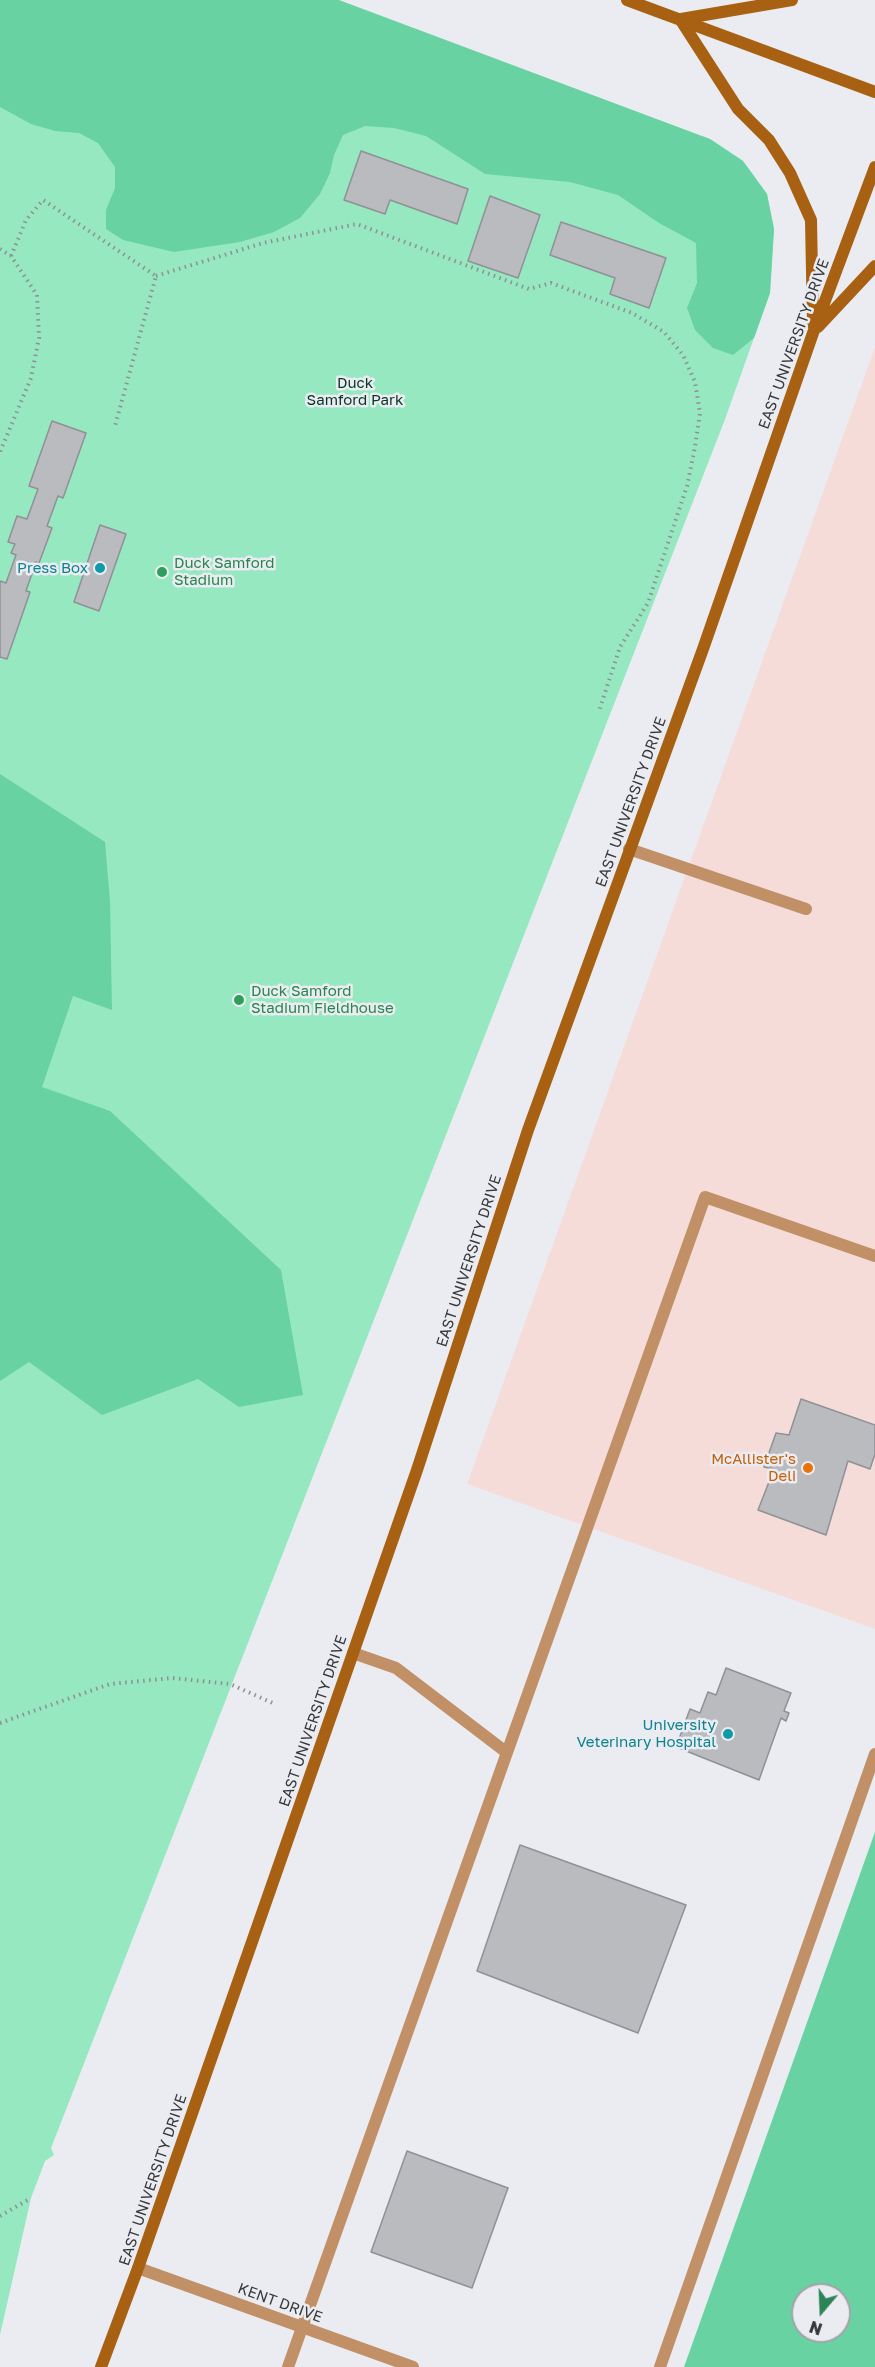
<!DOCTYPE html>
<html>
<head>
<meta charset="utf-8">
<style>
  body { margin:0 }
  #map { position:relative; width:875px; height:2367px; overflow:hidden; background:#eaecf1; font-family:"Golos Text",sans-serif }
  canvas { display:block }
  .north { position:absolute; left:791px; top:2283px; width:60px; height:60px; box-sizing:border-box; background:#eaecf1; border:2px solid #a2a4a8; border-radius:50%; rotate:199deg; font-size:16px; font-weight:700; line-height:24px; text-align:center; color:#37383a }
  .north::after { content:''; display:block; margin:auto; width:21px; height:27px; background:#2c8356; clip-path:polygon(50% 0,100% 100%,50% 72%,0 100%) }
</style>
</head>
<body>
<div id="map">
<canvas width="875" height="2367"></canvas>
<div class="north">N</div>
</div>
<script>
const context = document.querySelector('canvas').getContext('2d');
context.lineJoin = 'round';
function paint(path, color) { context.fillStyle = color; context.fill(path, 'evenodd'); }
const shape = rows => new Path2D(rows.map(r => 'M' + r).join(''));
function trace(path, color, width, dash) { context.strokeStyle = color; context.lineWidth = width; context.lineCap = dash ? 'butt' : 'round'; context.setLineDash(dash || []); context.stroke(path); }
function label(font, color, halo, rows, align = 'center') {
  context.font = font + ' "Golos Text",sans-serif'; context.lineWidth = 5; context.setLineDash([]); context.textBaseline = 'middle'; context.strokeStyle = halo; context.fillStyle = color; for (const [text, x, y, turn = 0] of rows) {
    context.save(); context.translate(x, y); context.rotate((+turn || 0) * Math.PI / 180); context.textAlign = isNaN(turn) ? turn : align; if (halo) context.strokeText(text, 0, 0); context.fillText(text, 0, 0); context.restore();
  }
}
paint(shape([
  [875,347,875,1629,467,1484]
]), '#f6dcd9');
paint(shape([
  [0,0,310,0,710,139,743,161,767,194,774,229,770,293,724,422,51,2148,54,2155,45,2161,31,2198,0,2335]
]), '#96e8c1');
paint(shape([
  [0,0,339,0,710,139,743,161,767,194,774,229,770,293,754,338,733,355,713,348,695,330,687,308,697,283,696,243,659,223,618,195,570,182,485,174,426,136,394,128,365,126,343,135,334,155,330,173,320,194,300,218,274,232,240,242,174,252,123,240,106,229,106,210,115,188,115,167,98,143,79,133,55,131,31,124,0,107],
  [0,774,105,842,110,902,112,1010,73,996,42,1087,110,1111,281,1270,303,1395,239,1407,198,1379,102,1415,29,1362,0,1381],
  [875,1832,875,2367,684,2367],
  [803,2295,839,2295,839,2331,803,2331]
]), '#68d2a3');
const building = shape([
  [361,151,468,189,457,224,390,200,385,214,344,200,361,151],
  [490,196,540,215,518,278,468,261,490,196],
  [561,222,666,258,649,308,610,294,615,278,550,255,561,222],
  [52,421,86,433,63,498,58,496,47,526,52,528,39,563,36,562,26,591,30,592,7,659,0,657,0,581,6,583,16,555,11,553,15,544,8,542,17,516,27,519,38,489,29,486,52,421],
  [100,525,126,534,99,611,74,602,100,525],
  [801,1399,875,1425,875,1454,870,1469,848,1461,826,1535,758,1510,774,1469,764,1467,776,1433,789,1435,801,1399],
  [726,1668,791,1693,784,1711,789,1713,786,1721,781,1718,759,1780,676,1747,690,1709,700,1713,708,1692,716,1695,726,1668],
  [520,1845,686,1905,638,2033,477,1971,520,1845],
  [407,2151,508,2188,472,2288,371,2252,407,2151]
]);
paint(building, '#b9bbbf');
trace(building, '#909196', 1.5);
trace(shape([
  [0,249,11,256,37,295,39,338,31,378,0,452],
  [11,256,26,220,43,200,156,276,115,426],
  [156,276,263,243,357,224,529,289,551,283,632,313,664,332,683,355,695,382,700,413,695,447,687,486,648,603,620,647,599,711],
  [0,1723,110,1684,172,1678,230,1684,275,1704],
  [0,2216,31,2198]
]), '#8f9094', 4, [1.5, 4.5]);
trace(shape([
  [629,849,806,909],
  [353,1653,396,1668,506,1752],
  [288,2367,705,1197,875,1256],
  [660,2367,875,1754]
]), '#c19067', 12);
trace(shape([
  [138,2268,413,2367]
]), '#c19067', 12);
trace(shape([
  [627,0,875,92],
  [680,19,738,109,769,140,790,173,811,220,813,325],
  [681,19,792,0],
  [818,327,875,266],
  [101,2367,138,2268,417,1470,528,1130,703,649,813,333,875,167]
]), '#a86113', 12);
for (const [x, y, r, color] of [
  [100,568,6,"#0f9aa8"],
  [162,572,6,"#2e9e5b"],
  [239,1000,6,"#2e9e5b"],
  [808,1468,6,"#e8710a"],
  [728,1734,6,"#0f9aa8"]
]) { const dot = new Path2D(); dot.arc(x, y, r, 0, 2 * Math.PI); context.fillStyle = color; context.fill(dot); trace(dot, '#eaecf1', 2); }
label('15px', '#37383a', '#eaecf1', [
  ["EAST UNIVERSITY DRIVE",794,344,-70],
  ["EAST UNIVERSITY DRIVE",631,802,-70],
  ["EAST UNIVERSITY DRIVE",469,1261,-72],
  ["EAST UNIVERSITY DRIVE",313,1721,-71],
  ["EAST UNIVERSITY DRIVE",153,2180,-71],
  ["KENT DRIVE",280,2303,20]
]);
label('15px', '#063724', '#eaecf1', [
  ["Duck",355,383],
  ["Samford Park",355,400]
]);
label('15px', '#27864d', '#eaecf1', [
  ["Duck Samford",174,563],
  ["Stadium",174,580],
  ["Duck Samford",251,991],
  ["Stadium Fieldhouse",251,1008]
], 'left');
label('15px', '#0d838f', '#eaecf1', [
  ["Press Box",88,568],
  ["University",716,1725],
  ["Veterinary Hospital",716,1742]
], 'right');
label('15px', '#c56008', '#eaecf1', [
  ["McAllister's",796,1459],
  ["Deli",796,1476]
], 'right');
</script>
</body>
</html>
